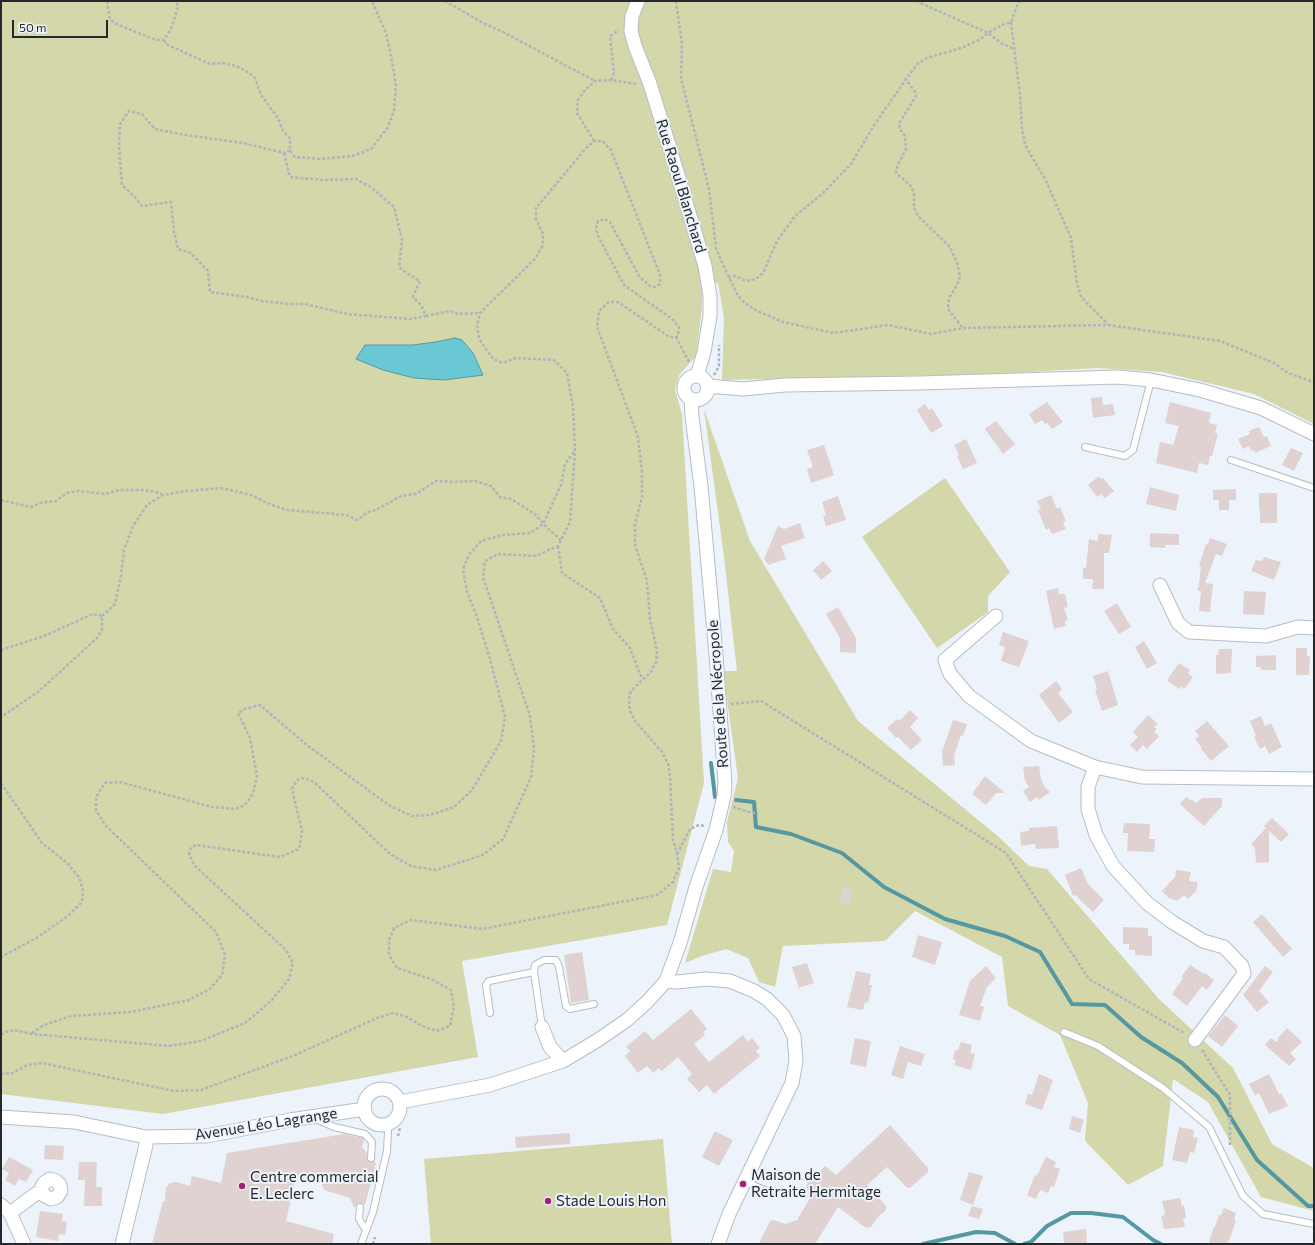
<!DOCTYPE html>
<html>
<head>
<meta charset="utf-8">
<style>
  body { margin:0 }
  #map { position:relative; width:1315px; height:1245px; overflow:hidden; background:#ecf3fb; font-family:Commissioner,sans-serif }
  canvas { display:block }
  .frame { position:absolute; inset:0; border:2px solid #26282b; pointer-events:none }
  .scale { position:absolute; left:12px; top:20px; width:96px; height:18px; box-sizing:border-box; border:2px solid #26282b; border-top:0; padding-left:5px; font-size:12px; line-height:14px; white-space:nowrap; color:#26282b; -webkit-text-stroke:3px #ecf3fb; paint-order:stroke }
</style>
</head>
<body>
<div id="map">
<canvas width="1315" height="1245"></canvas>
<div class="frame"></div>
<div class="scale">50 m</div>
</div>
<script>
const context = document.querySelector('canvas').getContext('2d');
context.lineJoin = 'round';
function paint(path, color) { context.fillStyle = color; context.fill(path, 'evenodd'); }
const shape = rows => new Path2D(rows.map(r => 'M' + r).join(''));
function trace(path, color, width, dash) { context.strokeStyle = color; context.lineWidth = width; context.lineCap = dash ? 'butt' : 'round'; context.setLineDash(dash || []); context.stroke(path); }
function label(font, color, halo, rows, align = 'center') {
  context.font = font + ' Commissioner,sans-serif'; context.lineWidth = 4; context.setLineDash([]); context.textBaseline = 'middle'; context.strokeStyle = halo; context.fillStyle = color; for (const [text, x, y, turn = 0] of rows) {
    context.save(); context.translate(x, y); context.rotate((+turn || 0) * Math.PI / 180); context.textAlign = isNaN(turn) ? turn : align; if (halo) context.strokeText(text, 0, 0); context.fillText(text, 0, 0); context.restore();
  }
}
paint(shape([
  [1,1,1314,1,1314,424,1254,394,1162,372,1098,368,994,374,722,380,724,318,718,283,702,285,702,308,696,356,679,375,675,390,682,414,704,783,667,925,462,961,478,1057,163,1114,1,1094],
  [455,338,383,370,413,345,435,342],
  [704,409,750,541,858,721,1000,838,1029,866,1047,869,1159,999,1233,1068,1272,1144,1314,1168,1314,1211,1261,1197,1208,1102,1173,1079,1163,1166,1128,1185,1085,1141,1088,1103,1060,1035,1008,1006,1002,957,915,911,885,941,783,946,775,987,759,982,748,958,726,949,702,956,685,963,713,869,731,872,734,851,728,842,727,822,738,778,723,671,737,671,724,557],
  [945,478,1010,572,988,596,988,612,937,648,862,537],
  [663,1139,672,1244,431,1244,424,1159]
]), '#d3d7a9');
const water = shape([
  [455,338,462,340,473,353,483,375,444,380,414,378,383,370,356,359,365,345,413,345,435,342,455,338]
]);
paint(water, '#6ac8d4');
trace(water, '#5698a1', 1);
trace(shape([
  [711,763,715,797],
  [736,800,754,802,756,827,791,834,842,853,884,887,945,919,1005,936,1040,952,1072,1004,1105,1005,1141,1037,1182,1063,1218,1097,1257,1160,1308,1206,1314,1206],
  [923,1244,976,1232,995,1233,1015,1244],
  [1024,1244,1031,1242,1047,1226,1071,1213,1091,1213,1123,1217,1153,1240,1161,1244]
]), '#5698a1', 4);
paint(shape([
  [1102,397,1103,405,1113,404,1115,415,1093,418,1091,398],
  [1047,402,1063,422,1052,429,1047,423,1045,424,1042,420,1035,424,1029,414],
  [1170,402,1211,413,1209,423,1217,425,1215,433,1218,434,1212,456,1210,456,1208,465,1199,463,1197,473,1156,463,1160,442,1173,445,1179,426,1165,423],
  [925,404,929,410,932,408,943,426,931,433,917,410],
  [996,421,1015,444,1003,454,985,429],
  [1259,427,1264,437,1267,436,1271,446,1255,453,1254,450,1251,451,1249,446,1243,449,1238,439,1250,434,1249,431],
  [966,439,977,463,963,469,957,456,959,455,954,445],
  [824,445,834,475,811,483,807,469,813,467,807,450],
  [1291,448,1303,453,1294,471,1282,465],
  [1099,476,1101,479,1103,478,1114,491,1105,498,1101,494,1097,497,1088,485],
  [1150,487,1179,495,1176,511,1146,504],
  [1236,489,1236,500,1229,500,1229,510,1219,510,1219,500,1213,500,1213,490],
  [1259,493,1277,493,1277,523,1260,523,1260,510,1259,510],
  [1051,495,1057,509,1060,507,1066,521,1063,522,1066,529,1052,534,1049,528,1046,530,1038,510,1041,509,1037,501],
  [838,496,846,520,826,526,823,516,826,515,822,502],
  [800,523,805,538,781,546,786,559,768,565,764,559,778,526,784,529],
  [1150,533,1179,534,1179,545,1165,545,1165,548,1150,547],
  [1098,534,1112,535,1109,553,1104,553,1104,589,1092,589,1093,579,1083,579,1083,568,1086,568,1089,539,1098,541],
  [1210,538,1227,544,1222,556,1216,554,1205,583,1213,584,1210,612,1199,611,1201,591,1198,591,1201,567,1199,566,1206,544,1208,545],
  [1264,557,1281,562,1274,580,1251,571,1256,560,1262,561],
  [823,561,832,571,821,580,813,570],
  [1058,588,1059,594,1065,594,1068,607,1064,608,1068,620,1065,621,1066,626,1054,629,1046,591],
  [1244,591,1266,592,1264,615,1243,614],
  [1117,603,1131,627,1119,634,1104,611],
  [838,607,856,638,856,653,840,652,840,638,826,614],
  [1003,632,1029,641,1019,667,1001,661,1005,647,999,645],
  [1144,641,1157,663,1147,669,1135,647],
  [1296,648,1307,648,1307,656,1310,656,1309,675,1296,675],
  [1219,649,1232,649,1231,673,1216,674,1216,655,1218,655],
  [1276,655,1276,670,1261,670,1261,667,1256,667,1256,656],
  [1179,663,1190,670,1188,673,1193,677,1184,689,1181,686,1179,689,1167,680],
  [1108,671,1118,705,1102,711,1095,690,1097,689,1093,676],
  [1056,681,1062,689,1058,693,1073,712,1059,723,1039,695],
  [910,710,918,718,910,727,922,740,911,750,898,737,896,738,887,728,897,719,899,721],
  [1148,715,1158,724,1154,727,1157,729,1154,732,1159,736,1147,749,1143,745,1137,752,1130,745,1138,737,1133,732],
  [1261,716,1265,726,1271,723,1282,747,1269,754,1265,746,1260,749,1254,737,1256,736,1250,721],
  [953,720,967,724,963,736,961,735,954,756,955,765,943,766,942,752],
  [1207,721,1229,746,1211,761,1201,749,1202,748,1195,739,1199,736,1195,731],
  [1039,766,1041,779,1044,786,1050,792,1039,800,1037,797,1030,802,1023,791,1029,787,1025,781,1023,767],
  [985,776,1005,793,996,793,986,805,972,794],
  [1186,797,1191,801,1192,799,1196,803,1202,798,1222,798,1222,806,1204,826,1180,804],
  [1272,818,1289,834,1281,842,1269,831,1269,862,1256,863,1255,848,1251,844,1266,828,1264,826],
  [1124,823,1150,824,1149,839,1155,839,1154,852,1127,851,1128,833,1123,833],
  [1057,826,1059,848,1036,849,1035,844,1021,846,1020,832,1029,831,1029,828],
  [1081,868,1088,884,1104,900,1093,912,1078,898,1077,895,1073,896,1065,875],
  [1176,870,1191,872,1189,881,1198,882,1196,891,1188,899,1184,895,1177,901,1169,898,1162,891,1175,877],
  [843,887,853,890,848,905,839,902],
  [1262,914,1292,949,1283,957,1253,922],
  [1123,927,1148,928,1148,936,1152,936,1152,956,1135,955,1135,950,1129,950,1129,944,1123,944],
  [918,935,942,942,935,965,912,957],
  [582,952,589,1000,571,1003,564,955],
  [807,963,814,983,799,988,792,967],
  [1190,965,1204,974,1205,973,1214,980,1207,990,1202,986,1187,1006,1172,994,1183,978,1181,977],
  [986,966,996,978,987,987,980,1006,984,1007,980,1021,959,1015,970,981],
  [1265,966,1273,972,1259,991,1269,1002,1257,1012,1243,995],
  [856,971,871,974,869,985,872,985,868,1003,865,1002,863,1010,847,1007],
  [691,1009,707,1029,703,1032,705,1035,694,1044,709,1062,743,1035,748,1042,752,1038,760,1048,756,1051,760,1056,714,1094,707,1085,699,1092,687,1079,692,1074,678,1057,662,1071,659,1068,653,1073,647,1066,638,1073,625,1056,630,1051,626,1047,645,1031,653,1040],
  [1225,1015,1238,1026,1222,1047,1208,1036],
  [1287,1028,1302,1042,1290,1053,1296,1059,1289,1066,1265,1045,1271,1038,1276,1042,1279,1039,1278,1038],
  [855,1038,871,1041,866,1067,850,1064],
  [961,1042,972,1045,970,1053,975,1054,971,1070,954,1065,956,1060,953,1059,955,1050,958,1050],
  [900,1046,925,1054,921,1066,908,1062,903,1079,891,1075],
  [1039,1074,1053,1080,1042,1110,1025,1104,1028,1094,1032,1095],
  [1269,1074,1279,1094,1281,1093,1288,1106,1269,1114,1259,1093,1255,1095,1249,1084],
  [1072,1116,1084,1120,1080,1133,1069,1129],
  [890,1125,928,1168,928,1172,910,1188,906,1187,887,1167,867,1185,886,1206,886,1210,877,1218,871,1227,866,1228,838,1207,815,1244,759,1244,770,1221,774,1220,785,1224,797,1220,810,1198,806,1185,825,1166,836,1175],
  [1179,1127,1194,1130,1193,1137,1198,1138,1194,1153,1190,1152,1187,1163,1172,1160],
  [715,1131,733,1140,719,1166,702,1157],
  [570,1133,570,1144,516,1148,515,1137],
  [344,1134,363,1138,364,1140,362,1147,367,1153,367,1160,370,1162,374,1161,376,1163,365,1205,362,1203,358,1203,354,1208,350,1198,324,1190,321,1181,296,1175,286,1221,334,1234,332,1244,152,1244,163,1201,165,1202,166,1188,170,1183,176,1182,190,1186,192,1176,221,1183,227,1153],
  [45,1145,64,1146,63,1160,44,1159],
  [9,1157,33,1170,26,1182,19,1179,15,1186,5,1180,9,1173,2,1169],
  [1046,1157,1056,1162,1054,1167,1060,1169,1054,1187,1051,1186,1048,1193,1040,1190,1036,1199,1027,1195,1035,1175,1037,1176],
  [79,1162,97,1162,96,1187,102,1187,102,1206,84,1206,85,1180,78,1180],
  [969,1172,983,1176,973,1205,960,1200],
  [1180,1198,1182,1206,1184,1205,1186,1218,1183,1219,1185,1227,1164,1229,1161,1216,1165,1215,1162,1201],
  [972,1206,983,1209,979,1219,968,1216],
  [1224,1208,1236,1213,1234,1220,1236,1221,1229,1241,1228,1240,1227,1244,1214,1244,1209,1242,1214,1227,1215,1227,1219,1215,1221,1215],
  [40,1211,63,1214,62,1221,67,1222,65,1235,59,1234,58,1241,36,1237],
  [1086,1229,1087,1244,1064,1244,1063,1232]
]), '#dfd2d1');
const lane = shape([
  [1085,447,1125,456,1133,450,1151,380],
  [1231,460,1314,488],
  [490,1013,486,985,489,981,534,972],
  [542,1027,534,972,535,965,544,960,556,960,559,967,566,1006,570,1009,594,1004],
  [1064,1032,1098,1046,1163,1088,1209,1127,1243,1196,1263,1214,1314,1224],
  [316,1119,334,1127,365,1134,372,1142,371,1158],
  [744,1181,771,1193],
  [360,1207,359,1219,366,1230],
  [361,1244,373,1212,387,1151,388,1132,386,1124]
]);
const street = shape([
  [638,1,632,16,631,31,635,46,650,84,668,142,705,266,710,296,710,316,704,352,697,376],
  '684 388a12 12 0 1 1 24 0a12 12 0 1 1-24 0Z',
  [707,386,743,389,785,385,919,383,1118,377,1151,380,1200,390,1261,408,1314,434],
  [1160,585,1178,623,1189,632,1266,636,1298,627,1314,628],
  [996,616,945,660,950,674,969,696,1031,741,1095,767,1142,777,1314,779],
  [1095,767,1088,787,1088,809,1096,835,1113,866,1147,903,1172,922,1203,941,1224,947,1242,966,1244,974,1195,1040],
  [666,981,677,982,706,979,730,981,754,991,767,999,783,1015,794,1036,796,1061,792,1083,729,1214,718,1244],
  [542,1027,550,1047,563,1061],
  '364 1107a18 18 0 1 1 36 0a18 18 0 1 1-36 0Z',
  [400,1102,490,1085,563,1061,598,1040,627,1020,647,1002,666,981,680,943,696,887,716,830,724,796,725,783,716,655,701,486,692,417,691,399],
  [1,1117,74,1122,146,1137,206,1136,290,1120,365,1109],
  [1,1205,10,1213,24,1244],
  [10,1213,37,1193,42,1192,45,1196,51,1199,57,1197,61,1191,60,1185,56,1181,50,1179,44,1183,42,1186,42,1192],
  [122,1244,146,1145,146,1137]
]);
trace(lane, '#b6bdc5', 8);
trace(street, '#b6bdc5', 15);
trace(shape([
  [107,1,110,19,114,23,156,40,164,40,171,29,178,7,176,1],
  [445,1,483,23,503,32,595,81],
  [676,1,682,44,681,78,709,189,716,248,721,260,738,296,745,303,757,311,783,322,834,333,888,325,931,334,963,328,1108,325,1220,341,1274,363,1288,373,1314,382],
  [916,1,988,33,1002,25,1011,22,1019,1],
  [1011,22,1020,95,1022,128,1025,145,1046,181,1071,238,1077,283,1081,297,1108,324],
  [164,40,166,44,210,64,223,63,236,66,246,71,255,78,261,95,278,118,283,131,290,138,290,150,295,157,321,159,352,156,371,149,388,127,394,110,396,85,391,56,386,33,372,1],
  [905,78,915,92,916,96,900,122,899,128,905,136,906,150,898,164,896,173,912,187,914,194,914,208,918,216,950,247,957,263,960,277,957,285,949,298,948,309,962,327],
  [611,80,614,73,610,36,619,30],
  [594,141,577,113,578,100,585,90,595,81,611,80,637,84],
  [284,153,290,177,323,180,356,179,371,187,394,207,402,240,399,267,408,274,420,281,413,297,421,305,426,316,410,319,347,314,305,304,289,304,262,301,247,297,210,292,208,271,191,253,178,249,174,232,171,202,142,206,134,196,122,185,119,145,120,124,129,111,142,114,155,129,179,134,243,143,284,153,290,150],
  [728,277,735,276,746,281,756,279,763,273,777,241,795,216,822,194,851,164,876,122,917,64,927,58,961,48,979,40,988,33,1001,43,1014,49],
  [426,316,450,311,458,314,480,313],
  [676,337,689,362],
  [714,375,719,366,719,345],
  [1,500,31,507,40,503,56,501,67,493,76,491,105,494,119,490,144,490,156,492,162,494],
  [558,546,562,573,600,598,613,629,630,648,642,679],
  [102,616,115,604,121,576,124,550,133,526,147,505,163,495,186,491,222,488,251,495,272,505,288,510,346,515,357,520,368,512,376,510,401,496,416,494,436,481,456,482,475,481,491,486,500,497,511,499,535,514,546,527,561,540],
  [1,650,44,636,93,614,102,616,102,629,97,638,38,692,1,717],
  [731,704,761,701,1006,853,1089,979,1184,1033],
  [1,783,42,843,66,862,79,877,83,890,82,902,69,915,38,937,1,957],
  [733,807,752,813,758,813],
  [677,854,690,829,699,825,705,826],
  [32,1033,44,1025,71,1016,131,1012,189,1000,210,989,222,975,225,955,216,932,105,825,96,810,96,797,105,783,120,782,212,807,234,809,244,806,253,794,257,776,250,738,238,713,245,709,260,705,308,746,390,806,412,816,430,815,454,807,472,790,501,741,505,717,490,659,476,614,467,592,463,569,469,555,481,541,503,535,531,533,543,524,561,485,565,464,574,452],
  [1,1035,5,1032,14,1030,32,1034,169,1046,201,1041,245,1023,271,1001,289,979,293,963,286,950,194,865,189,853,191,848,196,845,280,857,299,849,302,831,292,789,297,780,304,778,314,782,390,854,411,866,436,870,483,855,503,839,531,777,534,750,530,716,483,577,485,561,498,554,536,556,558,546,570,522,575,452,573,407,567,373,554,360,515,358,503,363,493,359,479,339,477,326,480,313,535,259,543,245,543,234,536,219,536,208,587,147,594,141,602,141,611,150,660,275,660,284,655,287,650,286,639,276,610,222,605,219,598,221,596,228,598,236,624,285,672,319,679,327,678,336,674,338,668,336,618,302,609,302,599,311,597,327,638,437,642,472,642,497,635,524,635,545,647,581,650,619,657,651,656,662,651,672,635,687,630,693,629,701,630,711,635,721,662,752,668,764,670,777,673,840,677,854,679,868,673,882,657,895,482,929,411,920,394,928,389,940,389,955,397,968,431,979,451,990,454,1007,450,1026,436,1031,420,1025,407,1017,393,1013,377,1018,295,1055,201,1090,174,1091,42,1063,27,1065,13,1073,1,1074],
  [1202,1050,1230,1095,1230,1147],
  [398,1136,400,1128],
  [373,1244,375,1237]
]), '#afb5bb', 2.5, [3, 2]);
trace(lane, '#fff', 6);
trace(street, '#fff', 13);
for (const [x, y, r, color] of [
  [743,1184,4,"#a22376"],
  [242,1186,4,"#a22376"],
  [548,1201,4,"#a22376"]
]) { const dot = new Path2D(); dot.arc(x, y, r, 0, 2 * Math.PI); context.fillStyle = color; context.fill(dot); trace(dot, '#ecf3fb', 1.5); }
label('15px', '#26282b', '#ecf3fb', [
  ["Rue Raoul Blanchard",681,186,73],
  ["Route de la Nécropole",718,694,-94],
  ["Avenue Léo Lagrange",266,1124,-9]
]);
label('15px', '#26282b', '#ecf3fb', [
  ["Maison de",751,1175],
  ["Retraite Hermitage",751,1192],
  ["Centre commercial",250,1177],
  ["E. Leclerc",250,1194],
  ["Stade Louis Hon",556,1201]
], 'left');
</script>
</body>
</html>
